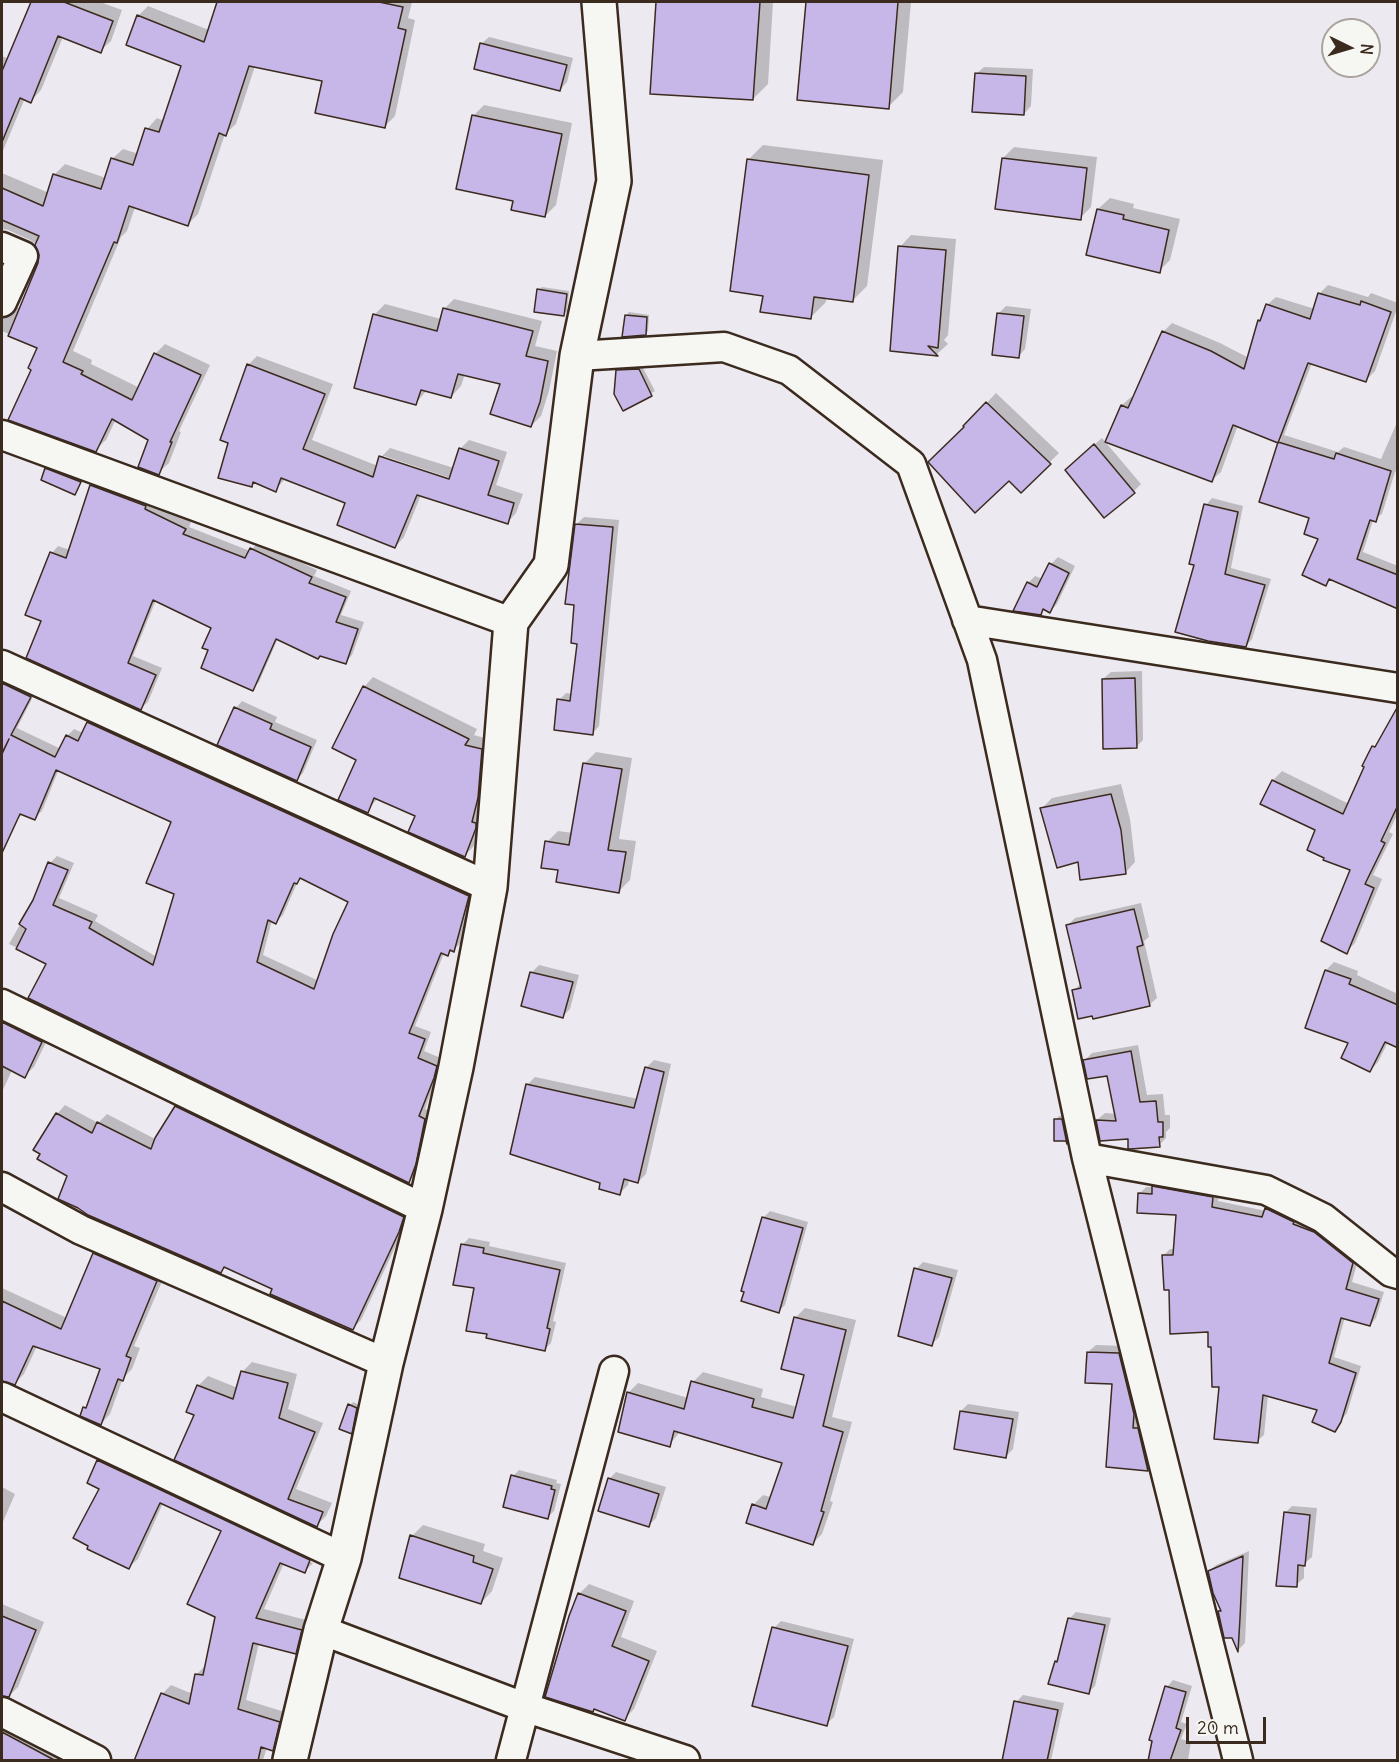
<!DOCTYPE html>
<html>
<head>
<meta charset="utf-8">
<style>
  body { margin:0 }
  #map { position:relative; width:1399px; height:1762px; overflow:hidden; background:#ede9f0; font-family:Delius,sans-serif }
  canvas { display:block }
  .frame { position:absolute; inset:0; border:3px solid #3b2a1e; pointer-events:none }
  .north { position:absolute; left:1321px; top:18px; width:60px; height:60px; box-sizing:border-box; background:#f6f6f2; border:2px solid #aba49d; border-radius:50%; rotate:95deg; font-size:16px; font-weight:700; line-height:24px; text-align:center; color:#3b2a1e }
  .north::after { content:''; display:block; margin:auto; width:21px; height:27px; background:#3b2a1e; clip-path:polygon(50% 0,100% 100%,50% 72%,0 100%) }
  .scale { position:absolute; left:1186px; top:1717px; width:80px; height:27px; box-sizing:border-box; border:3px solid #3b2a1e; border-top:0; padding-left:8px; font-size:18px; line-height:21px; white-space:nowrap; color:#3b2a1e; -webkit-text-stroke:4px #f6f6f2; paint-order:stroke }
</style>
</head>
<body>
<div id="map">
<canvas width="1399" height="1762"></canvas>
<div class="frame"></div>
<div class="north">N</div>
<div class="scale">20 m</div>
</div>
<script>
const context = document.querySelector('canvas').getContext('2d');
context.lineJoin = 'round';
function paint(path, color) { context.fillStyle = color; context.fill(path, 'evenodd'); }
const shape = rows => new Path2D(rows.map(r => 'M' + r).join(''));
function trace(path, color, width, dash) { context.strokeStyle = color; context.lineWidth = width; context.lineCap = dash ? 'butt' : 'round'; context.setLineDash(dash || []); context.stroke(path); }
paint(shape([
  [32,2,100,2,122,10,111,41,100,51,63,37,41,90,31,101,25,98,2,153,2,56,9,59],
  [218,2,412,2,408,18,415,20,395,116,384,127,324,80,255,66,236,124,225,134,198,214,188,224,135,207,127,231,121,237,73,351,92,360,91,364,140,388,155,354,165,344,210,365,179,431,181,432,169,463,158,473,150,439,116,419,106,440,95,450,33,369,39,347,2,331,2,303,5,307,14,309,20,307,40,263,41,254,37,245,30,240,8,230,2,229,2,173,49,193,55,174,65,164,106,178,112,159,123,149,139,154,147,129,157,118,164,121,182,65,138,16,148,6,209,30],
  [658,2,773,2,768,84,753,99,652,93],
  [807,2,911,2,903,92,888,107,798,99],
  [489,37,573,58,567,82,560,90,481,44],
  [984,67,1033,69,1031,106,1024,114,976,74],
  [484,105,572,123,556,205,545,216,515,200,473,116],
  [763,145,883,160,867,286,852,301,826,297,826,302,811,317,764,295,748,160],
  [1014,147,1097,157,1091,207,1080,218,1003,158],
  [1110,198,1134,204,1133,208,1180,219,1170,260,1159,271,1098,209],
  [911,235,956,239,948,335,944,340,948,344,937,354,891,350,900,247],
  [1328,285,1368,297,1371,293,1398,303,1398,306,1375,371,1366,380,1312,363,1284,435,1338,452,1344,447,1381,459,1398,420,1398,469,1395,472,1382,514,1373,520,1363,552,1398,566,1398,607,1331,579,1326,584,1320,538,1311,517,1261,501,1281,438,1277,441,1238,425,1221,472,1212,480,1107,441,1122,405,1131,397,1134,398,1163,332,1172,323,1220,343,1249,358,1260,321,1267,305,1276,297,1315,309,1320,293],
  [542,287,569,291,567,311,563,315,538,290],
  [454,299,542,321,535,346,557,351,549,391,541,416,531,426,502,383,465,374,461,386,451,397,427,390,416,403,374,315,385,304,441,319,444,309],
  [1006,306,1031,309,1025,349,1018,357,999,313],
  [629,312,649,315,648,331,645,334,626,316],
  [257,356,333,384,312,440,378,466,381,457,390,448,454,468,460,449,469,440,507,452,496,485,523,494,516,513,507,523,421,495,404,537,395,547,347,502,286,478,275,490,255,482,251,485,248,365],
  [384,456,456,480,456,482,384,459],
  [642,366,655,391,624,409,617,371,620,368],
  [996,393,1059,453,1021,491,965,426],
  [1102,438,1141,484,1134,491,1074,462],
  [50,466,83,478,78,490,74,493,47,469],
  [98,479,191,522,189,527,250,551,258,543,317,570,314,576,351,591,341,615,364,622,352,655,346,662,278,638,259,682,252,689,210,650,213,627,156,600,133,656,162,668,148,702,141,708,43,621,52,553,58,546,70,550,92,486],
  [1212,498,1243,506,1231,568,1271,579,1252,639,1246,646,1195,564,1206,505],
  [584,517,619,520,599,726,592,734,559,700,566,693,573,694,578,643,576,604,576,525],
  [1058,557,1075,566,1057,604,1050,611,1045,609,1040,613,1028,583,1035,576,1043,579,1051,564],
  [1142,671,1143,740,1136,747,1103,679,1111,672],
  [373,677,477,729,474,735,491,740,485,814,474,846,464,856,417,815,378,798,367,811,358,759,364,687],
  [2,678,37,689,17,728,61,749,67,736,74,729,83,733,88,722,95,715,476,889,461,943,448,954,444,953,415,1026,431,1032,424,1051,443,1059,425,1109,432,1112,416,1174,409,1181,48,963,9,944,34,900,50,863,57,856,74,863,59,898,98,915,95,921,157,957,176,893,173,821,59,769,42,811,34,818,23,813,14,824,2,818],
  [301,877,350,902,319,981,263,955,272,920,276,922,283,915,298,881],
  [242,701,277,717,275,722,317,740,303,773,297,779,219,744,236,708],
  [1398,714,1398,813,1389,832,1393,834,1373,875,1382,879,1355,943,1346,952,1352,870,1317,830,1262,803,1273,780,1282,771,1349,804,1374,747,1381,739],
  [596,752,632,758,619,839,636,841,630,880,619,891,560,869,547,842,558,831,573,833,585,763],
  [1121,784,1130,819,1135,862,1125,873,1079,860,1042,808,1052,798],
  [1141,903,1149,937,1144,941,1157,998,1149,1005,1094,1014,1074,991,1081,983,1067,926,1075,918],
  [1334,962,1358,971,1357,975,1398,994,1398,1046,1388,1042,1378,1062,1370,1071,1350,1042,1307,1027,1326,970],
  [539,965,579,975,570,1009,563,1016,523,1005,532,972],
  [13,1014,51,1032,34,1067,24,1076,12,1070,2,1092,2,1029],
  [1138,1045,1147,1095,1163,1094,1165,1115,1170,1115,1170,1128,1166,1132,1166,1138,1159,1145,1129,1138,1097,1120,1105,1113,1116,1114,1108,1074,1085,1060,1092,1053],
  [654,1060,671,1064,646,1174,638,1182,629,1179,628,1185,620,1193,602,1182,527,1085,535,1077,638,1099,646,1068],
  [184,1098,411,1208,407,1222,361,1320,352,1329,274,1288,226,1267,221,1271,69,1175,57,1114,65,1105,98,1123,107,1114,157,1140,176,1107],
  [1059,1116,1065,1116,1070,1139,1068,1141,1067,1139,1055,1139,1056,1119],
  [1160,1181,1219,1191,1218,1201,1266,1211,1273,1202,1359,1256,1352,1282,1384,1292,1376,1318,1370,1325,1345,1317,1334,1357,1361,1366,1347,1413,1334,1430,1319,1409,1268,1395,1264,1435,1257,1441,1213,1345,1210,1331,1170,1288,1163,1256,1170,1249,1175,1249,1178,1214,1139,1194,1146,1187,1153,1187],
  [770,1211,808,1222,785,1305,778,1312,743,1290,764,1217],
  [469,1238,490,1242,489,1246,566,1263,553,1321,556,1322,551,1343,544,1350,475,1287,462,1245],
  [104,1245,166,1272,134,1346,140,1348,132,1369,123,1378,110,1414,101,1424,85,1408,89,1404,102,1368,37,1346,24,1374,15,1383,2,1379,2,1288,67,1318,94,1254],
  [923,1262,958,1270,939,1337,932,1344,916,1269],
  [805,1308,856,1320,832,1417,852,1422,830,1501,833,1502,822,1534,812,1544,753,1505,763,1495,770,1497,784,1462,680,1432,669,1445,628,1393,638,1383,688,1398,693,1382,703,1372,763,1389,761,1397,797,1407,805,1374,795,1318],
  [1096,1345,1126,1346,1155,1462,1148,1469,1108,1466,1114,1382,1088,1352],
  [252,1362,297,1374,288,1409,323,1423,296,1489,332,1503,326,1516,317,1525,176,1459,196,1414,198,1386,208,1376,238,1388,242,1372],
  [353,1402,360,1405,354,1429,351,1432,350,1405],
  [968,1404,1019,1412,1013,1449,1006,1456,961,1411],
  [107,1452,318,1552,314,1561,229,1520,229,1524,313,1563,305,1571,284,1563,264,1609,310,1621,304,1644,296,1652,259,1643,246,1700,288,1713,281,1741,272,1749,267,1747,263,1760,135,1760,162,1694,171,1685,193,1694,197,1674,205,1666,217,1616,223,1530,163,1503,138,1559,129,1567,102,1488,98,1461],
  [519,1470,557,1480,556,1483,561,1484,554,1511,548,1517,513,1476],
  [616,1472,666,1487,656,1518,649,1525,609,1479],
  [2,1487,15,1494,2,1524],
  [1292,1506,1317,1508,1312,1557,1304,1564,1304,1578,1296,1585,1285,1513],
  [423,1525,485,1544,483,1551,503,1558,492,1591,481,1603,412,1536],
  [1249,1551,1245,1643,1239,1649,1219,1611,1222,1609,1209,1572,1216,1565],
  [589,1584,634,1601,621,1637,657,1651,634,1709,624,1719,595,1708,593,1711,579,1594],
  [2,1604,44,1622,18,1687,9,1696,2,1694],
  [1076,1612,1111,1618,1095,1686,1089,1692,1056,1662,1060,1659,1069,1619],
  [781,1621,854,1639,834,1717,826,1724,774,1628],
  [1173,1680,1192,1686,1181,1722,1187,1724,1181,1739,1191,1742,1188,1760,1150,1760,1167,1687],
  [1023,1695,1064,1703,1051,1760,1004,1760,1016,1702],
  [2,1717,86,1760,2,1760]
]), '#0003');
const building = shape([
  [31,2,64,2,113,21,101,53,58,36,31,103,20,98,2,142,2,71,31,2],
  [217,2,379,2,403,7,398,28,406,30,385,128,315,113,322,81,249,66,226,136,219,133,188,226,129,206,117,243,114,242,63,362,83,371,81,374,132,400,154,353,201,375,170,442,172,442,159,475,138,467,148,440,112,419,96,452,8,420,31,370,28,368,37,348,8,336,38,263,39,255,35,245,39,236,2,220,2,188,43,206,53,174,101,189,111,158,133,165,145,128,159,132,181,66,126,45,137,15,204,42,217,2],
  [656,2,760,2,753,100,650,94,656,2],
  [806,2,898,2,889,109,797,100,806,2],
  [480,43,567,65,560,91,474,69,480,43],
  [975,73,1026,76,1024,115,972,112,975,73],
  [472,115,562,134,545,217,511,210,513,201,456,189,472,115],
  [1002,158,1087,168,1081,220,995,209,1002,158],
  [747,159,869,175,853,302,814,297,811,319,760,312,763,296,730,291,747,159],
  [1097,209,1124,215,1123,219,1169,230,1160,273,1086,255,1097,209],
  [898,246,946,250,938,348,928,346,938,356,890,351,898,246],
  [537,289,567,294,564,316,534,312,537,289],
  [1318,293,1360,305,1361,301,1391,312,1366,382,1308,363,1278,443,1233,425,1212,482,1105,442,1121,405,1128,408,1162,331,1211,351,1244,369,1258,320,1260,321,1266,304,1310,319,1318,293],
  [443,308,533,331,526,356,548,361,540,402,531,427,490,414,500,384,458,374,451,398,421,390,416,405,354,388,373,314,437,331,443,308],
  [997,313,1024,316,1019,358,992,355,997,313],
  [625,315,647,317,646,335,622,337,625,315],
  [247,364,325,394,303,449,373,477,379,456,449,479,459,448,499,461,488,495,514,503,508,524,417,495,395,548,337,525,345,503,281,478,276,492,253,482,252,487,218,478,228,443,220,440,247,364],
  [639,369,652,396,623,411,614,394,616,370,639,369],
  [986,402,1051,464,1021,493,1009,481,975,513,928,462,964,427,963,426,986,402],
  [1278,442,1334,459,1336,453,1391,471,1376,522,1370,520,1357,559,1398,575,1398,609,1329,579,1326,586,1302,575,1318,539,1304,534,1309,518,1259,502,1278,442],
  [1094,444,1135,493,1104,518,1065,470,1094,444],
  [45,468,81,482,75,495,41,480,45,468],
  [90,485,146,506,145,509,186,529,183,534,245,558,250,548,312,577,309,583,346,597,336,622,358,629,346,664,320,656,318,659,276,639,253,691,201,668,208,650,202,648,211,628,153,600,128,663,156,675,141,710,26,658,41,621,25,615,50,552,66,558,90,485],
  [1204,504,1238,512,1225,574,1265,585,1246,647,1208,641,1175,632,1194,565,1189,564,1204,504],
  [575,524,613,527,593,735,554,730,557,699,570,701,577,644,571,643,574,605,565,604,575,524],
  [1049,563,1069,573,1050,613,1043,609,1041,615,1013,611,1027,582,1037,587,1049,563],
  [1135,678,1137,748,1103,749,1102,679,1135,678],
  [2,683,31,697,11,735,55,757,66,735,78,741,87,722,469,896,454,952,450,950,448,956,441,953,409,1033,425,1039,418,1058,437,1066,434,1078,419,1116,425,1119,416,1164,409,1183,28,998,46,964,16,949,26,929,19,924,33,900,48,862,68,870,53,905,92,922,89,928,153,965,174,894,146,883,171,822,56,770,35,820,20,814,2,853,2,754,9,739,2,753,2,683],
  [300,878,348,902,333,934,314,989,257,962,268,920,276,924,294,883,297,884,300,878],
  [363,686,469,739,465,745,482,749,478,798,472,822,476,823,476,828,465,857,408,832,415,816,374,798,368,813,338,800,356,760,332,748,363,686],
  [1398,706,1398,805,1381,841,1385,843,1365,884,1374,888,1347,954,1321,941,1350,870,1323,860,1324,858,1307,850,1315,830,1260,804,1272,780,1343,814,1364,767,1362,766,1372,746,1375,747,1398,706],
  [234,707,272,724,270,729,311,747,297,781,217,745,234,707],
  [583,763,622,769,608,850,626,852,619,893,556,882,558,870,541,868,545,841,569,845,583,763],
  [1111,794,1121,830,1126,874,1080,880,1078,862,1057,868,1040,808,1111,794],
  [1134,909,1143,945,1137,947,1150,1006,1093,1019,1092,1016,1078,1019,1072,990,1081,988,1066,925,1134,909],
  [1325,970,1351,979,1349,984,1398,1005,1398,1048,1385,1042,1370,1072,1341,1058,1348,1043,1305,1028,1325,970],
  [530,972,573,982,563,1018,521,1006,530,972],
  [2,1022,42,1042,25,1078,2,1066,2,1022],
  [1131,1051,1140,1102,1156,1101,1158,1122,1163,1122,1163,1137,1159,1137,1160,1147,1130,1149,1128,1149,1128,1139,1100,1141,1096,1120,1116,1121,1107,1076,1087,1079,1083,1060,1131,1051],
  [645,1067,664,1072,638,1183,624,1179,620,1195,599,1189,600,1183,510,1154,526,1084,634,1108,645,1067],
  [175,1106,404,1217,399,1232,353,1330,270,1294,272,1289,224,1267,221,1273,88,1215,78,1208,58,1199,67,1176,37,1159,40,1154,33,1150,56,1113,92,1133,97,1122,151,1149,155,1138,175,1106],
  [1054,1119,1062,1119,1067,1144,1066,1141,1054,1141,1054,1119],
  [1152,1186,1213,1197,1212,1207,1262,1217,1265,1208,1294,1222,1293,1224,1314,1232,1353,1263,1346,1289,1379,1299,1370,1326,1341,1318,1329,1363,1356,1373,1341,1422,1335,1432,1312,1422,1317,1410,1263,1395,1258,1443,1214,1439,1219,1387,1212,1387,1211,1347,1208,1347,1208,1332,1170,1334,1169,1290,1164,1290,1162,1255,1173,1255,1176,1215,1137,1213,1138,1193,1152,1194,1152,1186],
  [762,1217,803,1228,779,1313,741,1301,744,1292,741,1291,762,1217],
  [461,1244,484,1248,483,1253,560,1270,547,1328,550,1329,545,1351,486,1338,487,1334,466,1331,474,1288,453,1285,461,1244],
  [93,1253,157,1281,126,1356,131,1358,123,1381,118,1379,101,1425,80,1416,83,1407,86,1408,100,1369,33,1346,15,1385,2,1381,2,1301,61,1329,93,1253],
  [914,1268,952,1278,932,1346,898,1336,914,1268],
  [794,1317,846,1330,823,1426,843,1432,821,1511,824,1512,813,1545,746,1523,752,1504,766,1509,782,1463,674,1431,670,1447,618,1432,627,1392,684,1409,691,1381,754,1399,752,1407,793,1418,804,1375,781,1369,794,1317],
  [1087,1352,1119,1353,1134,1414,1133,1428,1138,1428,1148,1471,1106,1467,1112,1384,1085,1383,1087,1352],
  [241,1371,288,1383,279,1418,315,1432,288,1499,323,1512,317,1527,174,1460,194,1415,186,1412,197,1385,233,1399,241,1371],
  [348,1404,357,1408,352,1434,339,1429,348,1404],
  [960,1411,1013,1419,1006,1458,954,1449,960,1411],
  [97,1460,310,1560,305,1573,280,1563,256,1618,302,1630,296,1654,253,1643,238,1709,280,1722,273,1751,261,1747,258,1761,134,1761,161,1693,189,1704,195,1674,203,1675,215,1617,187,1604,221,1531,160,1503,129,1569,87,1549,88,1546,73,1538,99,1489,87,1483,97,1460],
  [511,1475,552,1486,551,1489,555,1490,548,1519,503,1507,511,1475],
  [608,1478,659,1494,649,1527,598,1511,608,1478],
  [1284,1512,1310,1515,1305,1566,1298,1565,1297,1587,1276,1586,1284,1512],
  [410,1535,474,1556,473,1562,493,1569,481,1604,399,1578,410,1535],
  [1243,1556,1240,1618,1238,1652,1232,1638,1224,1638,1218,1611,1221,1611,1213,1593,1208,1571,1243,1556],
  [578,1593,626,1611,612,1646,649,1661,625,1721,594,1709,593,1712,545,1697,569,1616,578,1593],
  [2,1616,36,1630,9,1697,2,1696,2,1616],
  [1068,1618,1105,1625,1089,1694,1048,1684,1055,1661,1057,1662,1068,1618],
  [772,1627,848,1646,827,1726,752,1706,772,1627],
  [1165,1686,1186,1692,1176,1728,1181,1730,1170,1761,1148,1761,1152,1741,1149,1740,1165,1686],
  [1014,1701,1058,1710,1047,1761,1002,1761,1014,1701],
  [2,1732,56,1761,2,1761,2,1732]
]);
paint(building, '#c7b7e8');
trace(building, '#3b2a1e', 1.5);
const street = shape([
  [2,247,23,256,2,302],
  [577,356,724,347,789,370,911,464,982,660,1087,1158,1238,1760],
  [2,435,511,622],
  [967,620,1398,688],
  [2,665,490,887],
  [2,1004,425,1209],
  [1087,1158,1266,1190,1323,1218,1391,1272,1398,1274],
  [2,1187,81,1230,386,1363],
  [2,1397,344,1558],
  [321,1630,524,1707,685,1760],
  [2,1712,96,1760],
  [511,1760,614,1371]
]);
const secondary = shape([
  [290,1760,321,1630,344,1558,386,1363,425,1209,456,1067,490,887,511,622,551,565,577,356,614,181,599,2]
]);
trace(street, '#3b2a1e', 33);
trace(secondary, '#3b2a1e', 38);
trace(street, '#f6f6f2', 28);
trace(secondary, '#f6f6f2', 33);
</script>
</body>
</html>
